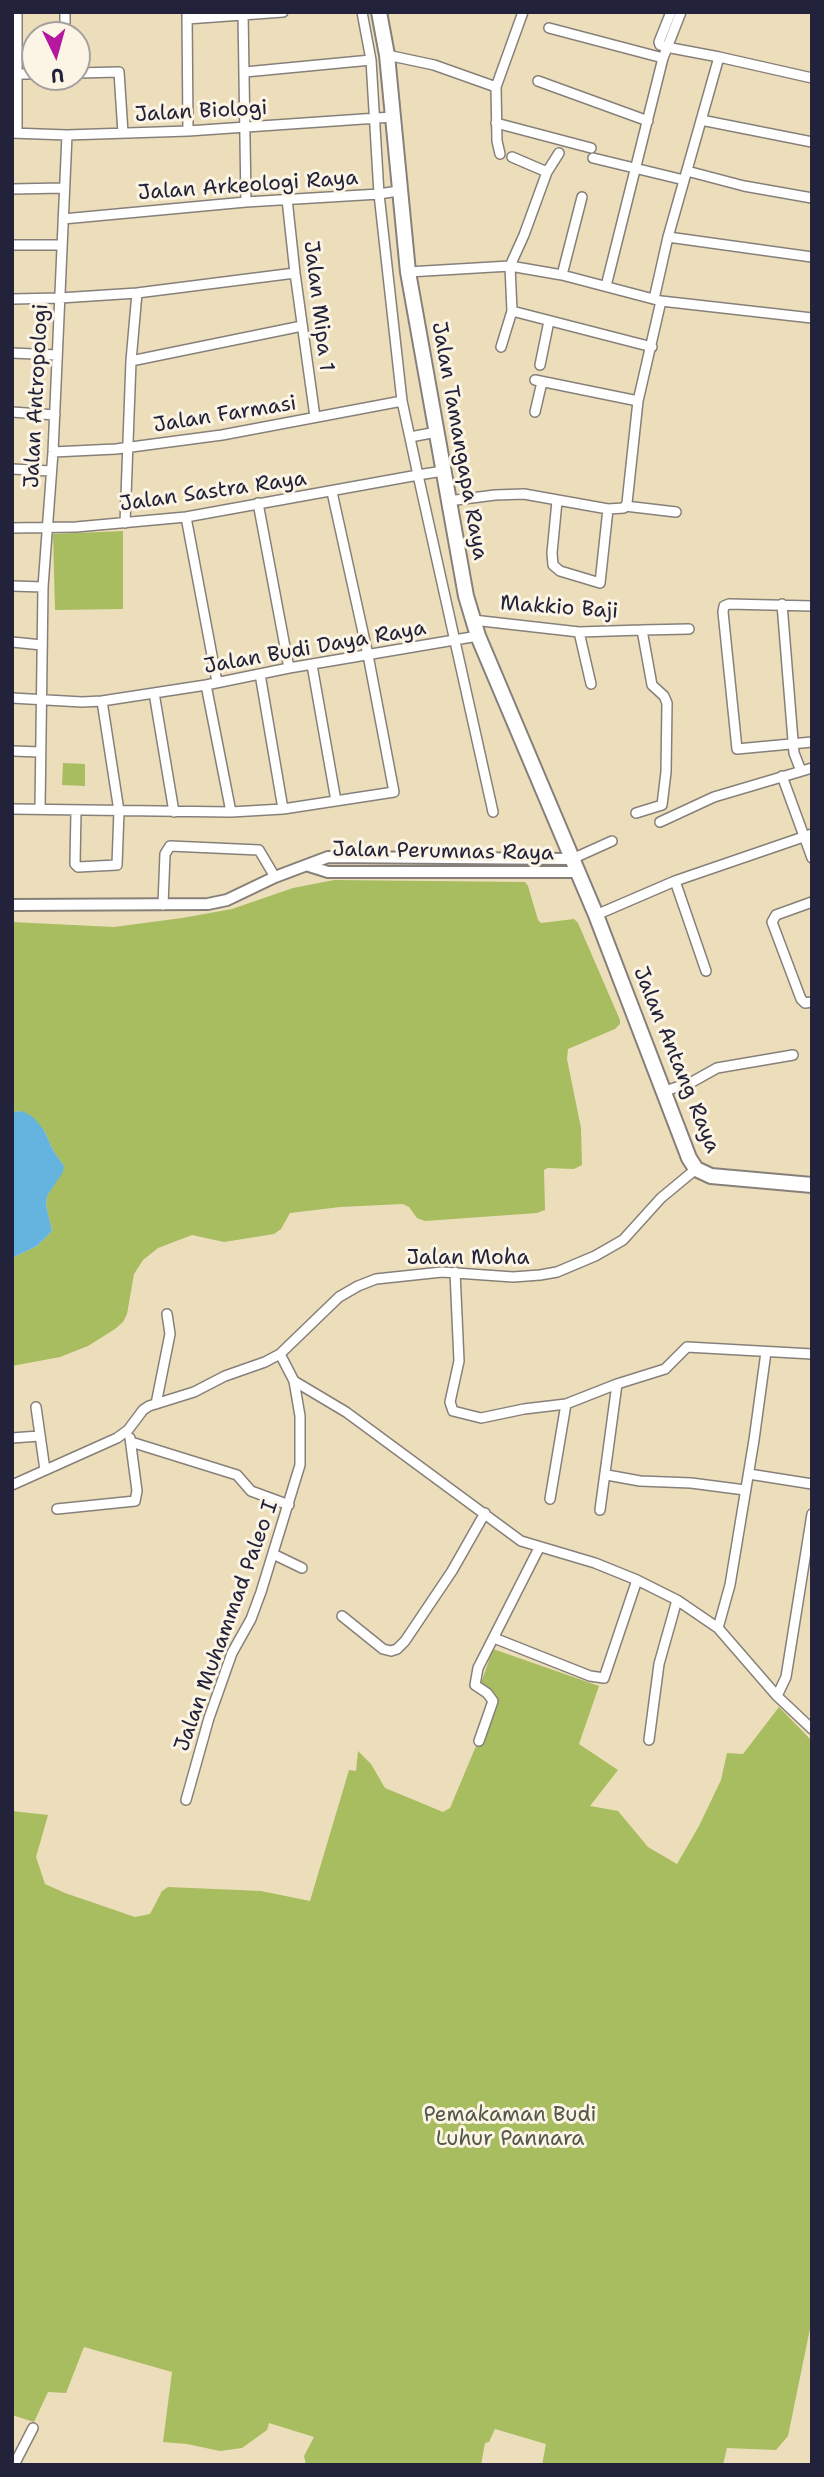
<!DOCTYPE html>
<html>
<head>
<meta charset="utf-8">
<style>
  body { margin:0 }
  #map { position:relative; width:824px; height:2477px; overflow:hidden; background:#ecdeba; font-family:"Shantell Sans",sans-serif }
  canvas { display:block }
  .frame { position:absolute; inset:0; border:14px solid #22223b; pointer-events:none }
  .north { position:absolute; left:21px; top:21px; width:70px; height:70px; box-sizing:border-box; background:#fcf5e5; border:2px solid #a5a1a1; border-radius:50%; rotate:175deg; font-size:19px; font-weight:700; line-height:28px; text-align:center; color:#22223b }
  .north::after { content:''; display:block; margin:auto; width:24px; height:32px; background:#b5179e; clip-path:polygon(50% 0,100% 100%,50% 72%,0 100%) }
</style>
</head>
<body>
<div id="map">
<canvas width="824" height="2477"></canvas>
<div class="frame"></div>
<div class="north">U</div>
</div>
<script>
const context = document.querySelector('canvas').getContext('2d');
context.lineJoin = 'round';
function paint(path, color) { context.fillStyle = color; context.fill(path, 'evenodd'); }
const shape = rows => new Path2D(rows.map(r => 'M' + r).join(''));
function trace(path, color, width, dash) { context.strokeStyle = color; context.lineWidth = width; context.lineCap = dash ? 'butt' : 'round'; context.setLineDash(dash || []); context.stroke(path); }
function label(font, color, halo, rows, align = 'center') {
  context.font = font + ' "Shantell Sans",sans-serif'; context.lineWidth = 6; context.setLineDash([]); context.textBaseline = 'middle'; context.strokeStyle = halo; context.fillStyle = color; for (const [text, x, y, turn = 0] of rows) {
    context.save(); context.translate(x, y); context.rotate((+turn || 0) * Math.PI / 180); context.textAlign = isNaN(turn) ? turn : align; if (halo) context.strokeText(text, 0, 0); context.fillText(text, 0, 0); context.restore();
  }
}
paint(shape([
  [123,531,123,609,55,610,53,534],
  [63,763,85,764,85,786,62,785],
  [334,880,525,882,528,886,538,920,541,923,574,919,578,923,620,1020,620,1024,615,1029,568,1049,567,1059,581,1128,582,1165,574,1169,548,1168,544,1170,545,1210,537,1213,425,1221,417,1218,409,1207,403,1204,340,1207,290,1213,281,1229,274,1234,224,1242,192,1235,158,1248,143,1260,134,1274,127,1314,123,1322,115,1329,88,1346,60,1357,12,1366,12,1258,37,1246,52,1231,46,1205,47,1196,64,1166,53,1150,44,1130,22,1111,12,1112,12,922,114,927,182,918,232,909,293,888],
  [493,1649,599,1686,579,1744,618,1770,590,1806,618,1811,648,1847,677,1864,699,1826,721,1780,727,1753,743,1754,779,1707,812,1741,812,2319,788,2436,776,2450,727,2448,723,2465,542,2465,546,2444,495,2429,489,2442,485,2443,481,2465,306,2465,304,2456,314,2437,269,2423,267,2430,242,2448,220,2451,187,2444,163,2442,172,2372,84,2347,66,2393,48,2392,34,2422,12,2415,12,1811,48,1815,36,1857,45,1884,65,1893,135,1917,150,1914,162,1891,168,1887,261,1891,310,1901,349,1770,356,1771,358,1751,371,1764,385,1788,443,1812,450,1808,497,1696,481,1683]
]), '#a8bc60');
paint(shape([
  [22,1111,33,1117,44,1130,53,1150,64,1166,63,1172,47,1196,46,1205,52,1231,37,1246,12,1258,12,1112]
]), '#65b4df');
const minor = shape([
  [17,12,17,133],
  [65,12,65,35],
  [187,12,188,131],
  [243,12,246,202],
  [187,19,283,12],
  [549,28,663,58],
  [666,47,719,57,812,78],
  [666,47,660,45,659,42,671,12],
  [387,55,434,65,496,87],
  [245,72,371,60],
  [77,73,119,72,123,133],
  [17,74,35,74],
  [538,81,648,121],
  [701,120,812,142],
  [496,123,591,148],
  [12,133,67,135,188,131,392,117],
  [559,153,547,172,524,235,510,266,512,311,652,347],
  [500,154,497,141,496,87,523,12],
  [512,157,547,172],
  [593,158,684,180],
  [687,171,744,186,812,198],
  [12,189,63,188],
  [287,199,295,273,315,417],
  [63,219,246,202,379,194,371,60,362,12],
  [668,237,812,257],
  [12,245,62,245],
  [408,272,510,266,562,275,661,301,812,318],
  [562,275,582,197],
  [606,286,663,58,681,12],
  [12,299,60,298,137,293,295,273],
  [654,299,668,237,719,57],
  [501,347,512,311],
  [12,353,57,355],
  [131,361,137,293],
  [540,365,549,321],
  [535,380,638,401],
  [12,412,55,415],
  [535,412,542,382],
  [410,437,437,432],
  [53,452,116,449,222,435,402,401],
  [12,469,51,471],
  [443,471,418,475,493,812],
  [448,501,495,495,524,494,608,509,624,508,627,503,638,401,661,301],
  [557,501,552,553,553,565,560,571,600,583,608,509],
  [258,503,289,668],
  [625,506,676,512],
  [186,517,217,682],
  [125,523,131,361,302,326],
  [12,528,76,527,186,517,418,475,402,401,379,194,398,191],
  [12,586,43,587],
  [782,604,794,753,801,771],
  [812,606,729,604,724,606,723,612,737,749,812,742],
  [473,620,579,632,642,630],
  [579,632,591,684],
  [12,642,42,645],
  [312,665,336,801],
  [260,674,283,809],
  [206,685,231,812],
  [154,693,174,812],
  [12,698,82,702,102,701,206,685,289,668,478,636],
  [12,751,40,752],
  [782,776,812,858],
  [12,809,231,812,283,809,394,792,368,655,332,492],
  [40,809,43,587,53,452,67,135],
  [76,811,75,864,78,867,117,865,119,811,102,701],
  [636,813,662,805,666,772,667,703,664,696,652,685,642,630,689,629],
  [660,822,714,797,812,768],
  [572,859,612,841],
  [675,881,706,971],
  [812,902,776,915,772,922,801,999,805,1003,812,1002],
  [163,905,165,854,170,846,259,850,275,877],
  [596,915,675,881,812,834],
  [662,1092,692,1082,717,1068,793,1055],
  [455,1272,459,1361,450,1402,453,1411,481,1418,524,1409,566,1404],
  [280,1354,294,1381,346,1412,521,1541,595,1563,637,1580,677,1600,718,1628,777,1696,812,1729],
  [156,1404,170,1334,167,1314],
  [36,1407,45,1470],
  [12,1438,39,1436],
  [131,1442,237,1475,251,1491,289,1505],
  [749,1474,812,1484],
  [607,1475,640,1481,691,1483,745,1490],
  [12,1485,117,1438,128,1430,143,1410,149,1406,194,1392,225,1376,265,1362,280,1354,339,1297,358,1286,376,1279,442,1272,513,1277,540,1275,557,1272,595,1256,623,1240,661,1198,696,1169],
  [550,1499,566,1404,617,1384,665,1369,687,1347,812,1354],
  [57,1509,135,1501,137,1491,130,1438],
  [600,1510,617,1384],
  [273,1554,302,1568],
  [342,1616,383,1649,391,1651,397,1649,405,1641,452,1571,485,1513],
  [718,1628,730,1585,754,1440,766,1352],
  [494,1638,590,1676,604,1678,637,1580],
  [777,1696,786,1677,812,1514],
  [649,1740,659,1664,677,1600],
  [479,1741,493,1701,487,1693,475,1685,478,1668,539,1548],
  [186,1800,209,1718,232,1653,251,1619,261,1592,300,1465,300,1416,294,1381],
  [14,2465,33,2428]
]);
const tertiary = shape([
  [309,866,328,872,578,872],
  [12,905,208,904,227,900,275,877,328,857,572,859]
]);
const primary = shape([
  [379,12,387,55,408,272,466,596,478,636,596,915,689,1158,696,1169,711,1176,812,1185]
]);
trace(minor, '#87807a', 12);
trace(tertiary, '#87807a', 14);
trace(primary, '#87807a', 18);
trace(minor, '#fff', 9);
trace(tertiary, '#fff', 10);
trace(primary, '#fff', 14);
label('21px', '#22223b', '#fcf5e5', [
  ["Jalan Biologi",201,112,-3],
  ["Jalan Arkeologi Raya",248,186,-4],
  ["Jalan Mipa 1",318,306,83],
  ["Jalan Antropologi",37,396,-87],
  ["Jalan Farmasi",225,415,-9],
  ["Jalan Tamangapa Raya",459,441,80],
  ["Jalan Sastra Raya",213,492,-8],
  ["Makkio Baji",559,608,4],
  ["Jalan Budi Daya Raya",315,648,-10],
  ["Jalan Perumnas Raya",443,852,1],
  ["Jalan Antang Raya",676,1060,68],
  ["Jalan Moha",468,1259],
  ["Jalan Muhammad Paleo I",227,1626,-70]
]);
label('21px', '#515848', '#fcf5e5', [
  ["Pemakaman Budi",510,2116],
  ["Luhur Pannara",510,2140]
]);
</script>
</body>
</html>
